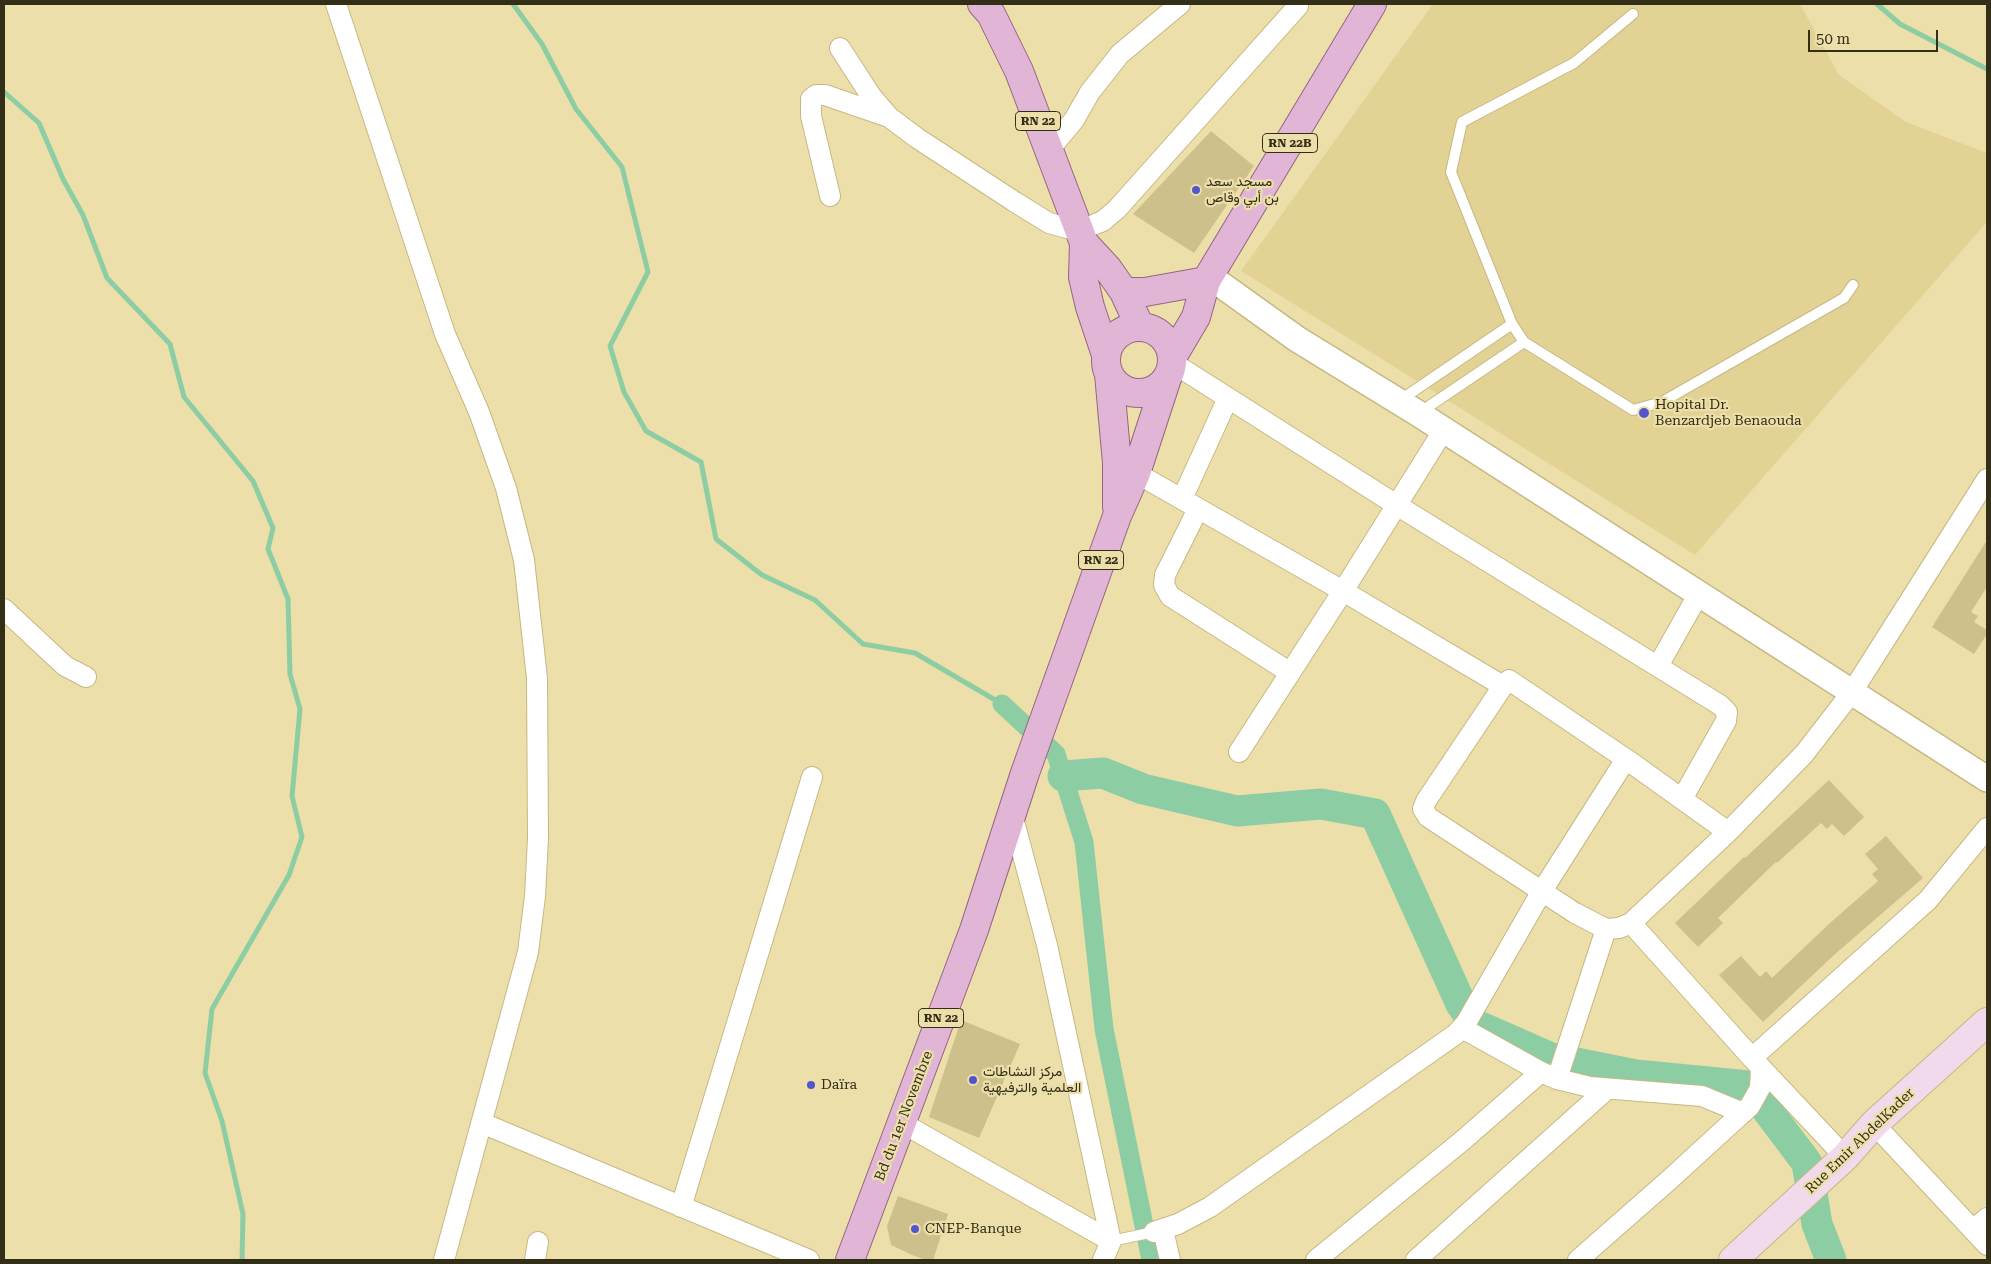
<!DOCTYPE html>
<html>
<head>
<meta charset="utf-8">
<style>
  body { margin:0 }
  #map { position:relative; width:1991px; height:1264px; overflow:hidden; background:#eddfa9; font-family:"Roboto Serif",serif }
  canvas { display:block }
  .frame { position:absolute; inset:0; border:5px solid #332e18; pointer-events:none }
  .scale { position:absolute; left:1808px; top:30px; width:130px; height:22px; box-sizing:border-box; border:2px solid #332e18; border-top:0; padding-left:6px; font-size:15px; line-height:18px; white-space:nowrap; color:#332e18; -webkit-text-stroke:4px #eddfa9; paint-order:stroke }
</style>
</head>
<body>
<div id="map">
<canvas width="1991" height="1264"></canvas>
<div class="frame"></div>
<div class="scale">50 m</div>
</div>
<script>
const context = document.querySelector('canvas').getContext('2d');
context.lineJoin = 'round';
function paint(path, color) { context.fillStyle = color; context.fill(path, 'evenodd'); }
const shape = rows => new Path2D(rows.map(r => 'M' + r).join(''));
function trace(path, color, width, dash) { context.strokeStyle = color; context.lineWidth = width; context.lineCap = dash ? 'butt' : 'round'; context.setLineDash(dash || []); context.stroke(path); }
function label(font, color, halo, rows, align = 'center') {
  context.font = font + ' "Roboto Serif",Vazirmatn,serif'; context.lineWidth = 4.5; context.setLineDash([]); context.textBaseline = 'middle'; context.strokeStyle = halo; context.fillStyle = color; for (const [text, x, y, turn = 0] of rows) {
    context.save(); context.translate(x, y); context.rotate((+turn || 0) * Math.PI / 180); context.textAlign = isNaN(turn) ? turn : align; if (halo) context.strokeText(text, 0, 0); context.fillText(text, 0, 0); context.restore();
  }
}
paint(shape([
  [1433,4,1800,4,1839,75,1906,122,1987,153,1987,222,1695,555,1241,271]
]), '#e2d294');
trace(shape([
  [513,4,542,44,576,109,622,167,648,272,610,346,624,392,646,431,701,462,716,539,762,575,815,600,863,644,915,653,1002,704],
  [1877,4,1900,24,1987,69],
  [4,92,39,123,63,179,83,215,107,278,170,344,184,397,253,481,273,528,268,549,288,599,290,674,300,709,292,796,302,837,289,875,212,1009,205,1073,222,1121,243,1214,242,1260]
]), '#8dcda4', 5);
trace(shape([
  [1002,704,1056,754,1084,842,1104,1029,1151,1260]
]), '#8dcda4', 19);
trace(shape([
  [1063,776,1103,773,1143,789,1237,811,1321,804,1375,814,1461,1004,1476,1025,1551,1058,1636,1075,1749,1086,1807,1163,1817,1224,1831,1260]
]), '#8dcda4', 31);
paint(shape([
  [1211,131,1254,166,1194,253,1133,214],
  [1987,540,1987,587,1971,612,1978,616,1974,622,1987,630,1987,634,1974,654,1932,627],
  [1829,780,1864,817,1844,836,1832,824,1827,829,1821,823,1777,863,1776,862,1718,918,1723,923,1698,947,1675,923,1744,857,1745,858],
  [1886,836,1923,878,1834,955,1763,1022,1719,975,1741,956,1760,977,1766,971,1772,978,1830,923,1878,881,1872,874,1878,869,1865,854],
  [961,1020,1020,1044,979,1138,929,1117],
  [898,1196,948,1214,933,1260,926,1260,912,1255,891,1245,887,1226]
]), '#cdc08a');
const service = shape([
  [1633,14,1574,63,1462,122,1451,172,1512,324,1524,342,1633,410,1662,402,1844,298,1853,285],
  [1399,401,1512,324],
  [1419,413,1524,342],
  [1111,1241,1154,1232]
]);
const minor = shape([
  [336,4,445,334,479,412,506,488,524,560,537,678,538,838,535,896,528,952,444,1260],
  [840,48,871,96,889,117,917,138,1015,202,1049,223,1078,231,1103,221,1117,209,1298,6],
  [1048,151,1074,120,1090,92,1120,54,1180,4],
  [830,196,811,116,811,99,816,95,825,95,889,117],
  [1173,363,1395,504,1720,705,1727,712,1726,721,1682,799],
  [1136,473,1343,591,1503,686],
  [1182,499,1228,398],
  [1198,509,1165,575,1164,585,1170,596,1289,672],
  [4,609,65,666,86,677],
  [1658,666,1698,595],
  [1239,752,1343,591,1443,431],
  [1012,814,1047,945,1111,1241,1103,1260],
  [1728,832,1626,759,1509,680,1503,686,1426,801,1423,809,1428,817,1575,913,1606,929,1619,928,1631,923,1728,832,1804,754,1852,692,1987,479],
  [1631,923,1752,1058,1845,1157],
  [1462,1028,1541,1072,1557,1079,1590,1087,1702,1096,1743,1113],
  [1752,1058,1928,900,1987,828],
  [1557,1079,1606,929],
  [482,1123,809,1260],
  [902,1123,1111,1241],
  [1874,1124,1987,1245],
  [681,1207,812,777],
  [1163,1230,1170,1260],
  [1973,1230,1987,1218],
  [1154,1232,1178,1224,1210,1207,1456,1034,1466,1023,1542,891,1626,759],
  [535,1260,538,1242],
  [1316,1260,1462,1141,1541,1072],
  [1416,1260,1607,1089],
  [1578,1260,1668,1181,1750,1106,1760,1088,1761,1068]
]);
const tertiary = shape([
  [1209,276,1297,339,1419,414,1987,779]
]);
const secondary = shape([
  [1733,1260,1845,1157,1874,1124,1987,1022]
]);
const primary = shape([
  [982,4,991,14,1019,71,1084,243,1108,269,1124,292,1140,327],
  [1084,243,1083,277,1090,307,1106,355],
  [1124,292,1145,292,1206,281],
  '1106 360a33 33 0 1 1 66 0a33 33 0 1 1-66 0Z',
  [1173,356,1196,317,1206,281,1372,4],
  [1109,374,1117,463,1117,507],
  [850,1260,974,930,1025,773,1117,516,1136,473,1167,378]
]);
trace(service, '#c6b883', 12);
trace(minor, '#c6b883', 22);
trace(tertiary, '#c6b883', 28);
trace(secondary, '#c6b883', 30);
trace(primary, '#966582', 30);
trace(service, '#fff', 10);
trace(minor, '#fff', 20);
trace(tertiary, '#fff', 25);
trace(secondary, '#f0daeb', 28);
trace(primary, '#e0b5d6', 28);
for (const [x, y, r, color] of [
  [1196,190,5,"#5056cc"],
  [1644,413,6,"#5056cc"],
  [973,1080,5,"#5056cc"],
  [811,1085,5,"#5056cc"],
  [915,1229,5,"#5056cc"]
]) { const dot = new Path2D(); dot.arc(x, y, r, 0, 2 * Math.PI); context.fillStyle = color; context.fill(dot); trace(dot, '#eddfa9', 2); }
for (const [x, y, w] of [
  [1038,121,45],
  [1290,143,55],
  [1101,560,45],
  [941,1018,45]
]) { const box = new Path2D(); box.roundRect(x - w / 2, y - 9.5, w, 19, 4); context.fillStyle = '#eddfa9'; context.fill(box); trace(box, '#332e18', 1); }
label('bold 12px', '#332e18', null, [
  ["RN 22",1038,121],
  ["RN 22B",1290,143],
  ["RN 22",1101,560],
  ["RN 22",941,1018]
]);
label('14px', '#332e18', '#eddfa9', [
  ["مسجد سعد",1206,182],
  ["بن أبي وقاص",1206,198],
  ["Hopital Dr.",1655,405],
  ["Benzardjeb Benaouda",1655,421],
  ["مركز النشاطات",983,1072],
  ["العلمية والترفيهية",983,1088],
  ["Daïra",821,1085],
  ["CNEP-Banque",925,1229]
], 'left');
label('14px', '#332e18', '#eddfa9', [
  ["Bd du 1er Novembre",904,1116,-69],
  ["Rue Emir AbdelKader",1860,1141,-44]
]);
</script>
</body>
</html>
